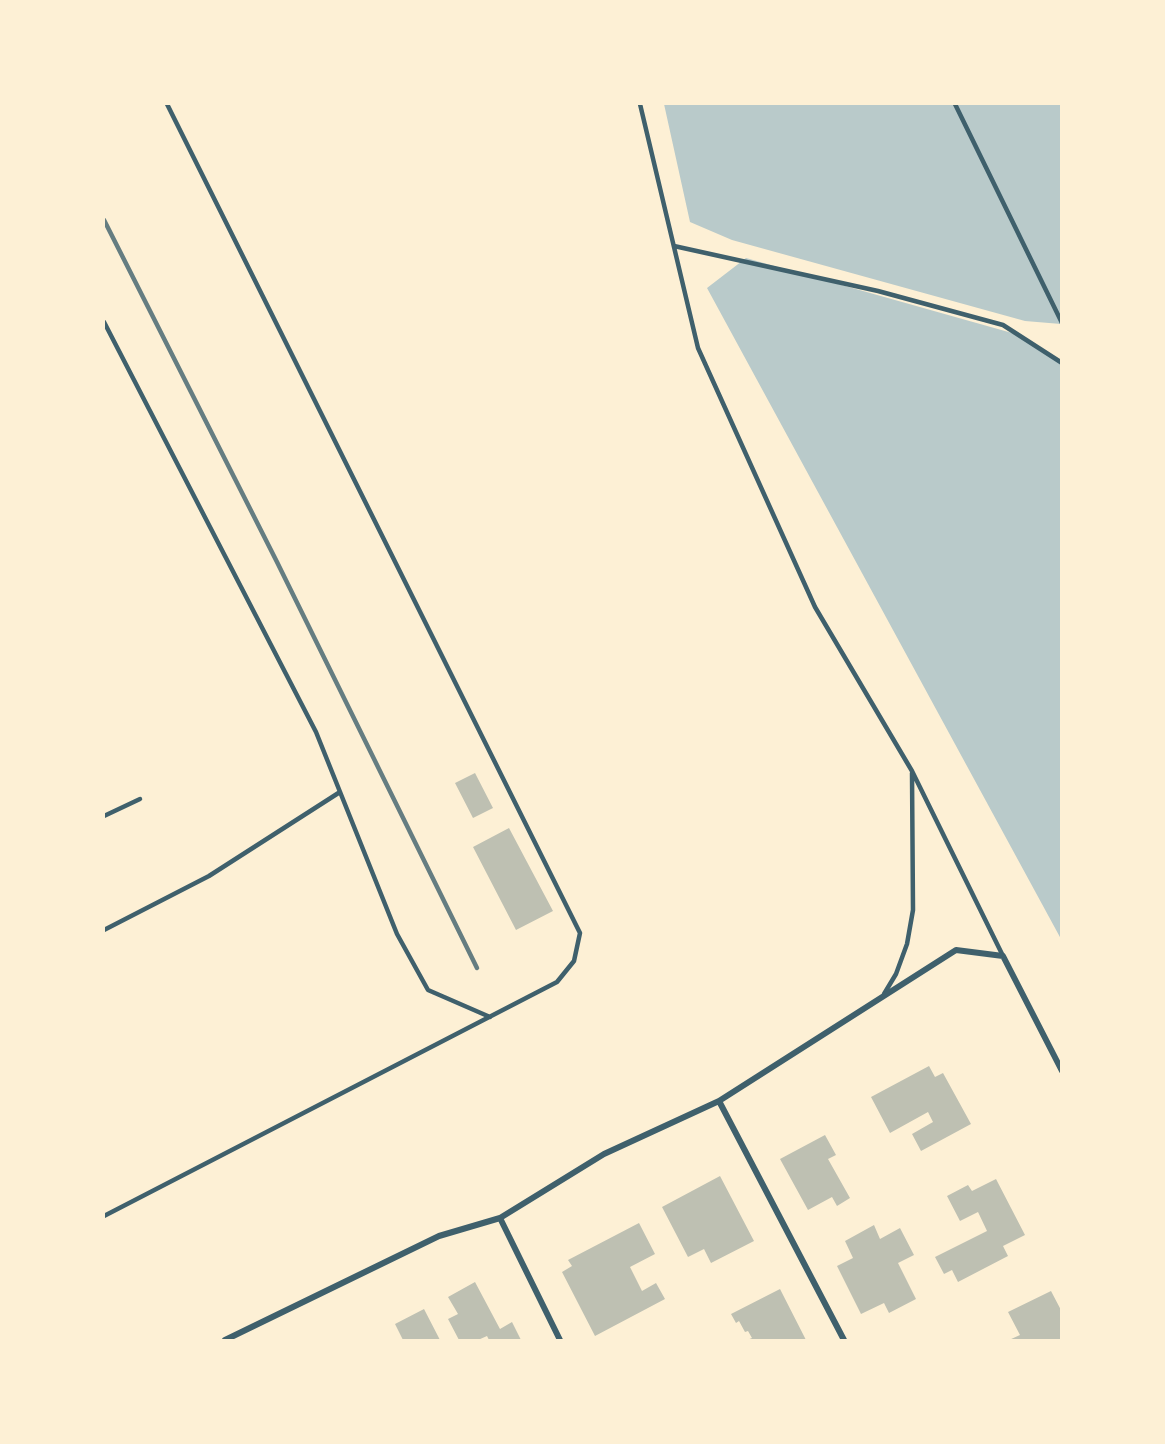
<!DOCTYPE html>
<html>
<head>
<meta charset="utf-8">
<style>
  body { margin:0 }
  #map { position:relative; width:1165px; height:1444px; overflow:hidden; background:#fdf0d5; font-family:Montserrat,sans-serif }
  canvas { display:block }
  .frame { position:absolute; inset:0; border:105px solid #fdf0d5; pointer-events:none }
</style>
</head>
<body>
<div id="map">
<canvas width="1165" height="1444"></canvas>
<div class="frame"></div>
</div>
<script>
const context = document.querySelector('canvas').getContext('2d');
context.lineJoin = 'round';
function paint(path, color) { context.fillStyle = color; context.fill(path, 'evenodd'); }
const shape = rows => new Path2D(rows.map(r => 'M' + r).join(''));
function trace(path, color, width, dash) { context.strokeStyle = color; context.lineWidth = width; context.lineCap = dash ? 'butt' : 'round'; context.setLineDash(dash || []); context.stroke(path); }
paint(shape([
  [664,104,1061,104,1061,324,1025,321,732,240,690,222],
  [746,258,1012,333,1061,360,1061,939,707,288]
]), '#b9caca');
paint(shape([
  [475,773,493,808,473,818,455,783],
  [509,828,553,911,516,930,473,847],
  [929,1066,935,1077,943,1073,971,1124,921,1151,912,1134,933,1122,928,1112,890,1133,871,1097],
  [825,1135,836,1155,828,1159,850,1198,837,1206,832,1197,808,1210,780,1159],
  [720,1176,754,1241,711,1263,704,1249,688,1257,662,1207],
  [996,1179,1025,1235,1003,1246,1008,1256,958,1282,952,1270,944,1274,935,1257,987,1231,978,1212,960,1221,947,1196,968,1185,972,1191],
  [639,1223,655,1254,630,1267,642,1291,656,1283,665,1299,595,1336,562,1272,572,1266,568,1260],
  [874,1225,880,1239,900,1228,914,1255,898,1263,916,1299,889,1313,884,1303,861,1314,837,1266,853,1258,845,1241],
  [475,1282,500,1329,512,1322,521,1340,489,1340,487,1336,478,1340,459,1340,448,1319,458,1314,448,1297],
  [780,1289,806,1340,747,1340,752,1338,748,1331,745,1332,739,1321,736,1323,731,1314],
  [1051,1291,1062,1312,1062,1340,1009,1340,1020,1335,1008,1312],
  [424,1309,440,1340,403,1340,395,1324]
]), '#bec0b2');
trace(shape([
  [640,104,698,348,815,607,912,771,1003,956],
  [955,104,1062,323],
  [674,246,878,291,1003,325,1062,363],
  [104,322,316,732,397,934,428,990,490,1017],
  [104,816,140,799],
  [104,930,209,876,340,792],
  [884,994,896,974,907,944,913,910,912,773],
  [104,1216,557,982,574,961,580,933,167,104]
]), '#3f606c', 4.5);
trace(shape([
  [719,1101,844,1340],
  [500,1218,560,1340],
  [225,1340,439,1236,500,1218,604,1154,719,1101,956,950,1003,956,1062,1071]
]), '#3f606c', 6);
trace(shape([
  [104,220,277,562,477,968]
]), '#657d81', 4.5);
</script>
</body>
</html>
